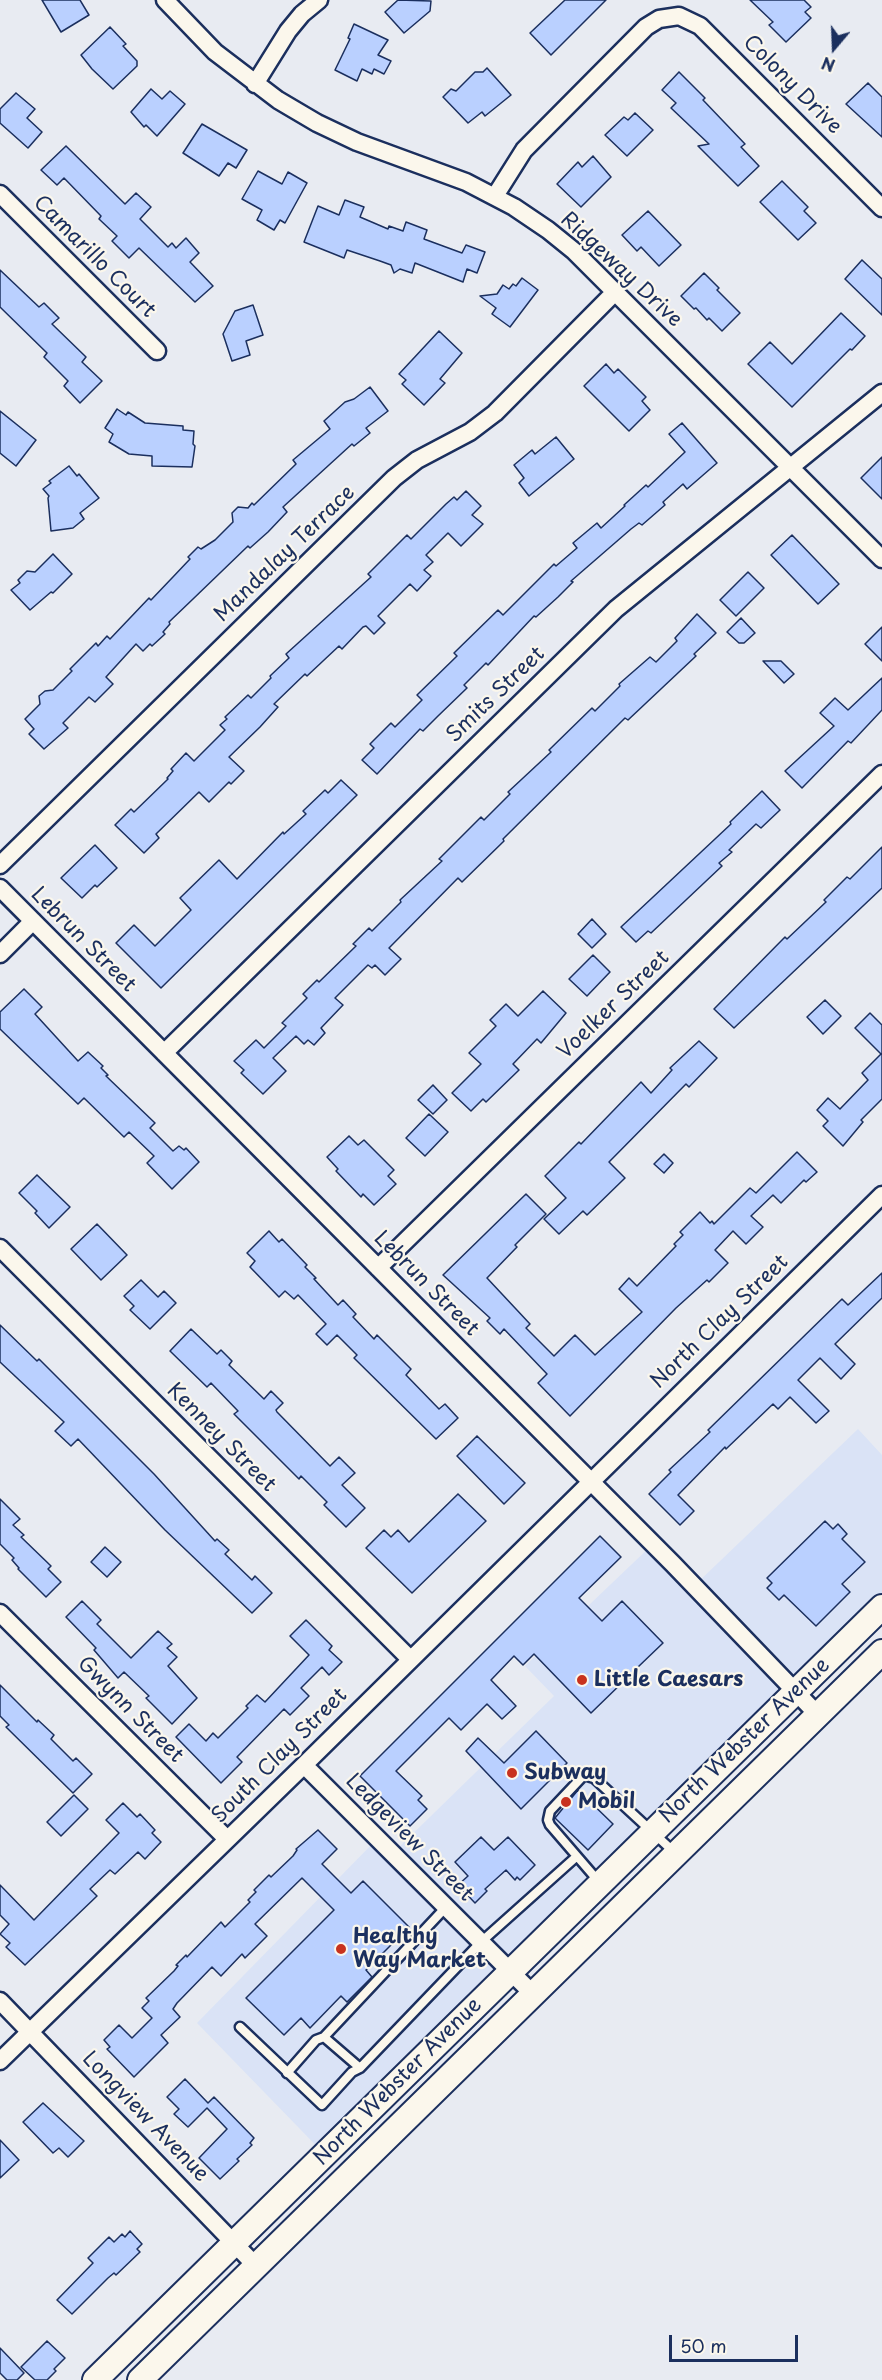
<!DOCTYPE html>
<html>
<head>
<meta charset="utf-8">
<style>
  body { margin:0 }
  #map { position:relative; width:882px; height:2380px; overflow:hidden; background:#e8ebf2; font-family:"Playpen Sans",sans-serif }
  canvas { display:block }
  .north { position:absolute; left:804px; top:18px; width:60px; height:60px; -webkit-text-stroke:4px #fbf7ec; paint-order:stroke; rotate:199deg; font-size:16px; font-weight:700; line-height:24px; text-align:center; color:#1b2f5e }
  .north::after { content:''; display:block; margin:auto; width:21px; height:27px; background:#1b2f5e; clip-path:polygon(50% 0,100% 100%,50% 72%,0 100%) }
  .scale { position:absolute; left:669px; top:2335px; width:129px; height:27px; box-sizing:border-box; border:3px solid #1b2f5e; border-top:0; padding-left:8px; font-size:18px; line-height:21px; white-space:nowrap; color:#1b2f5e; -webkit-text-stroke:4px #fbf7ec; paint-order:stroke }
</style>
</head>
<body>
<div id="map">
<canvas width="882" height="2380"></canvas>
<div class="north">N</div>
<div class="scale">50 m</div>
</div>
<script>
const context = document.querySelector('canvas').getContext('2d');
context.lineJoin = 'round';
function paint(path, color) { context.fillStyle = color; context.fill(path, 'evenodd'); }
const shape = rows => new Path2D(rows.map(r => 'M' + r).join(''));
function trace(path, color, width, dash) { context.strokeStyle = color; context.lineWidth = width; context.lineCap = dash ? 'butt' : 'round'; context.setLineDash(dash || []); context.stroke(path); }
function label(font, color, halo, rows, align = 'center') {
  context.font = font + ' "Playpen Sans",sans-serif'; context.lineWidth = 4.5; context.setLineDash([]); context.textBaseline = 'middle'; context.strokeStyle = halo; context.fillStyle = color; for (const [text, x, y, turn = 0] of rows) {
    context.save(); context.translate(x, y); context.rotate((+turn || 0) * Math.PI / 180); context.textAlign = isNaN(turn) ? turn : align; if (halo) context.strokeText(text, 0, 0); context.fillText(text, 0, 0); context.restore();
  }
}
paint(shape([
  [858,1429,882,1455,882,1626,333,2163,197,2023,378,1838,393,1853,554,1696,525,1666,653,1544,695,1585]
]), '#dae3f6');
const building = shape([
  [42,0,80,0,89,15,61,32,42,0],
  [398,0,431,1,430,11,404,33,385,12,398,0],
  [565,0,606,0,551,55,530,33,565,0],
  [750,0,804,0,811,7,805,12,811,18,786,42,769,25,773,22,750,0],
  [354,24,388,40,378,55,391,61,384,74,374,69,372,74,362,69,357,81,335,70,350,39,348,38,354,24],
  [110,27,126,44,123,46,137,61,137,66,113,89,92,69,81,55,110,27],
  [487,68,511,95,485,116,482,112,468,123,443,97,451,89,456,91,475,72,483,72,487,68],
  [679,72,705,98,703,100,745,144,741,147,759,166,738,186,698,146,709,144,671,108,676,103,662,90,679,72],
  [868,83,882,97,882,137,846,104,868,83],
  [151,89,162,99,170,91,185,104,157,136,146,125,144,127,131,112,151,89],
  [16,93,35,109,27,118,42,132,28,148,0,123,0,109,16,93],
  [635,113,653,130,627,156,605,135,624,117,628,120,635,113],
  [202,124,247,150,236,168,228,163,219,176,183,153,202,124],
  [66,146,125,204,136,193,151,207,140,219,168,247,172,243,176,248,186,238,199,253,190,262,213,286,195,302,139,248,129,258,112,241,117,236,99,219,101,216,64,178,57,185,41,170,66,146],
  [593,156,611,177,581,207,557,184,578,162,582,167,593,156],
  [258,171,282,184,288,172,307,183,285,223,280,220,274,230,257,220,262,210,242,199,258,171],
  [782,181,808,207,804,211,816,223,798,240,760,202,782,181],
  [345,200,364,207,360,217,388,229,389,226,403,231,406,222,427,230,424,239,462,253,466,245,485,252,477,273,467,269,463,282,415,263,412,273,400,269,394,273,391,265,380,261,347,250,344,258,304,242,318,206,339,215,345,200],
  [648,211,681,245,659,266,641,247,637,251,622,235,648,211],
  [862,260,882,279,882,315,845,279,862,260],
  [0,270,39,307,44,303,59,318,52,324,86,357,82,362,102,381,80,403,64,386,68,381,44,357,47,353,0,307,0,270],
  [704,273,719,288,717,290,740,313,722,331,709,318,707,320,696,308,694,309,681,296,704,273],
  [522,278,538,290,510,327,492,314,496,308,480,296,497,294,503,285,509,289,513,284,516,286,522,278],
  [253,305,263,335,246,341,250,355,232,361,223,334,235,311,253,305],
  [841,313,865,336,852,350,850,349,792,407,748,364,770,342,792,364,841,313],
  [439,331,462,353,440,379,445,383,424,405,402,384,406,380,399,374,439,331],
  [606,364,614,373,618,369,646,397,642,401,650,410,629,431,584,386,606,364],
  [370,387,388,411,366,428,370,433,354,446,352,444,283,507,287,512,268,532,250,548,248,546,193,599,169,622,170,624,163,632,165,634,152,646,150,644,143,651,136,644,106,677,113,684,95,702,89,697,63,723,68,728,44,749,29,734,34,729,25,719,40,704,39,696,45,691,53,690,72,671,70,669,96,643,98,646,107,636,110,639,149,598,151,600,172,578,190,559,188,557,198,547,201,549,215,540,233,522,232,513,238,507,248,508,252,503,254,505,296,464,293,460,330,429,324,421,345,402,354,399,370,387],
  [117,409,126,415,128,412,145,423,183,426,183,430,194,431,193,444,195,446,192,467,152,466,152,456,129,454,109,442,113,434,105,428,117,409],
  [0,411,36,440,16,466,0,453,0,411],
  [682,423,717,463,687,489,683,484,663,502,665,505,642,525,639,523,631,529,571,581,573,582,558,597,536,617,534,616,488,665,486,663,464,685,467,688,438,716,423,731,420,729,377,774,362,760,374,748,370,744,391,723,395,727,422,700,417,695,457,656,454,653,498,610,503,615,554,564,556,566,577,548,573,543,597,523,601,528,625,506,624,505,646,485,648,487,685,452,669,434,682,423],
  [556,437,574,459,529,496,519,483,524,478,514,465,532,450,535,454,556,437],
  [882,457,882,499,861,478,882,457],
  [69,466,77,476,79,474,99,498,80,513,84,519,73,528,51,531,48,498,49,496,43,489,51,483,49,481,69,466],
  [466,491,481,506,472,515,483,524,461,546,448,533,426,555,433,562,424,570,431,576,417,591,410,584,378,616,385,623,374,634,366,626,363,627,342,649,339,646,307,676,305,674,274,704,278,707,260,727,229,757,244,771,231,784,229,782,209,802,199,792,156,834,159,838,144,853,115,825,131,809,134,812,168,779,167,778,173,771,171,769,186,753,194,761,225,730,220,725,227,719,225,717,248,695,251,698,271,678,270,676,289,658,286,654,371,577,368,574,407,535,411,539,446,504,454,497,457,500,466,491],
  [792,535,839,584,818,604,771,555,792,535],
  [53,554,72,574,53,593,51,592,30,610,11,590,20,583,18,580,27,571,35,572,53,554],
  [748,572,764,588,736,616,720,600,748,572],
  [697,614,716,633,694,654,696,656,628,720,625,718,503,839,504,841,462,882,458,878,389,948,401,959,385,975,375,965,372,968,368,965,335,998,343,1005,321,1028,325,1033,314,1045,308,1040,304,1044,296,1036,273,1058,286,1071,263,1094,241,1073,244,1070,234,1061,256,1040,264,1048,286,1026,282,1023,307,998,303,994,317,980,319,982,356,946,353,944,369,928,372,931,401,902,400,900,442,861,439,859,481,817,484,820,510,794,508,792,551,752,549,750,592,708,595,711,620,686,619,684,650,657,656,662,677,641,675,638,697,614],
  [741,618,755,633,744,643,739,643,727,632,741,618],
  [882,627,882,661,865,644,882,627],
  [763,661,781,661,794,674,784,683,763,661],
  [882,678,882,710,851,743,848,741,802,788,785,771,834,726,820,713,835,698,848,710,882,678],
  [341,780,357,795,161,988,116,943,134,925,155,946,191,910,180,898,219,860,237,879,283,832,284,834,306,814,303,811,325,790,328,793,341,780],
  [762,791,780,810,761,828,756,824,729,850,732,852,719,863,722,866,651,933,648,931,636,942,621,927,731,824,730,822,762,791],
  [95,845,117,868,97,887,95,885,82,898,61,878,95,845],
  [882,847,882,888,734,1028,714,1009,785,937,787,939,826,902,824,900,847,877,850,879,882,847],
  [592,919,606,934,592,948,578,934,592,919],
  [593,955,610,972,587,996,569,979,593,955],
  [24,989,42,1007,35,1014,78,1061,88,1052,103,1066,101,1068,108,1075,106,1076,155,1123,150,1128,173,1151,179,1146,184,1150,186,1148,199,1162,172,1189,147,1163,154,1156,129,1132,124,1137,84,1098,78,1104,0,1029,0,1012,24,989],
  [543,991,566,1013,541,1043,537,1039,513,1064,519,1070,486,1102,483,1099,471,1111,452,1093,481,1064,469,1053,496,1026,490,1020,506,1004,518,1016,543,991],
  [825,1000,841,1016,823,1034,807,1017,825,1000],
  [870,1013,882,1025,882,1099,861,1120,863,1122,843,1146,823,1126,828,1121,817,1110,828,1098,840,1109,868,1080,862,1073,881,1054,855,1028,870,1013],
  [699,1041,717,1058,689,1087,686,1084,609,1162,625,1178,587,1215,583,1211,559,1234,544,1219,566,1198,545,1176,579,1142,581,1144,641,1082,651,1093,672,1070,670,1068,699,1041],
  [433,1085,447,1100,433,1114,418,1100,433,1085],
  [429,1114,448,1132,425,1156,406,1138,429,1114],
  [349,1136,358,1145,364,1140,394,1170,388,1176,396,1184,374,1205,363,1194,361,1197,336,1171,338,1169,327,1157,349,1136],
  [797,1152,817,1172,806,1182,804,1180,781,1203,773,1195,751,1216,763,1227,746,1244,733,1231,715,1250,728,1263,709,1282,707,1280,676,1308,570,1416,538,1383,547,1374,504,1329,500,1334,487,1321,490,1318,443,1275,526,1194,546,1214,515,1245,517,1247,487,1278,530,1324,526,1328,554,1356,575,1335,595,1355,642,1312,619,1289,629,1278,637,1286,676,1246,674,1244,683,1235,680,1232,700,1212,710,1223,712,1221,714,1224,750,1188,756,1193,797,1152],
  [664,1154,673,1163,664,1173,654,1164,664,1154],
  [37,1175,70,1207,49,1228,35,1213,37,1211,19,1193,37,1175],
  [97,1224,127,1255,101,1280,71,1249,97,1224],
  [269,1231,279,1242,282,1239,307,1265,305,1267,316,1278,314,1279,338,1305,343,1300,356,1314,353,1317,374,1339,377,1335,411,1369,406,1375,439,1409,445,1404,458,1418,436,1439,354,1358,357,1355,337,1335,327,1345,316,1334,326,1324,298,1295,294,1299,285,1291,279,1297,250,1267,255,1261,247,1253,269,1231],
  [882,1273,882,1298,835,1344,855,1364,841,1379,820,1358,798,1380,829,1411,816,1423,790,1397,778,1409,773,1404,726,1449,725,1447,678,1495,694,1511,680,1525,649,1494,671,1472,669,1470,710,1432,708,1430,842,1299,848,1305,882,1273],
  [141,1280,158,1297,164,1291,176,1303,150,1329,130,1310,134,1306,124,1296,141,1280],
  [0,1325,37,1361,39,1359,154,1474,215,1541,217,1539,229,1550,225,1554,252,1580,255,1576,272,1593,252,1613,165,1530,78,1439,71,1446,55,1431,64,1422,0,1362,0,1325],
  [191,1329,217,1354,221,1350,232,1361,229,1365,264,1399,271,1391,283,1403,276,1410,277,1412,330,1466,339,1457,355,1473,342,1485,365,1508,346,1527,324,1505,327,1502,301,1476,299,1479,234,1414,238,1411,211,1383,207,1387,170,1351,191,1329],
  [477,1436,525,1483,504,1504,457,1456,477,1436],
  [458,1494,486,1521,412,1593,366,1548,384,1530,391,1537,398,1530,409,1542,458,1494],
  [0,1499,20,1519,13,1525,24,1535,21,1537,51,1566,48,1569,61,1582,46,1597,18,1569,19,1568,12,1560,14,1558,0,1544,0,1499],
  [825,1521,833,1529,838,1524,847,1534,842,1539,865,1562,842,1584,850,1592,816,1626,784,1595,779,1600,767,1588,772,1583,767,1578,825,1521],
  [600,1536,621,1557,579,1598,602,1621,622,1601,663,1643,638,1667,638,1678,626,1679,591,1713,534,1654,523,1665,514,1656,491,1680,516,1706,502,1719,487,1704,461,1730,449,1718,396,1771,422,1796,418,1800,427,1809,410,1826,360,1776,600,1536],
  [105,1547,121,1562,107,1577,91,1562,105,1547],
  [82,1601,101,1620,97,1624,131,1658,158,1631,172,1644,167,1648,177,1657,168,1666,197,1698,172,1724,146,1698,149,1696,124,1672,118,1678,94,1650,96,1648,66,1617,82,1601],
  [306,1620,332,1646,329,1650,342,1662,329,1675,322,1667,301,1688,309,1696,290,1715,284,1709,237,1757,242,1762,221,1783,176,1737,189,1724,206,1741,213,1733,218,1738,248,1708,246,1706,257,1695,265,1702,309,1655,290,1636,306,1620],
  [0,1685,37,1722,38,1720,54,1735,51,1739,73,1761,76,1758,92,1774,73,1793,6,1727,9,1725,0,1716,0,1685],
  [536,1731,567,1763,521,1809,466,1751,478,1738,504,1763,536,1731],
  [578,1790,613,1824,588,1850,555,1818,578,1790],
  [74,1795,88,1809,61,1836,47,1822,74,1795],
  [123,1803,137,1817,140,1814,155,1830,152,1833,161,1842,145,1859,138,1852,115,1874,110,1870,90,1889,97,1896,25,1965,6,1947,10,1943,0,1934,9,1924,0,1915,0,1885,34,1920,119,1833,106,1820,123,1803],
  [318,1830,337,1849,322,1864,351,1893,363,1881,409,1927,366,1970,372,1977,347,2002,341,1996,310,2028,301,2018,284,2035,246,1998,334,1910,302,1878,255,1924,267,1936,245,1958,242,1954,221,1976,212,1967,177,2003,173,2009,180,2017,161,2035,168,2043,134,2077,107,2049,110,2047,104,2040,119,2025,132,2038,152,2018,142,2008,149,2001,146,1998,174,1971,178,1966,176,1965,186,1955,187,1957,221,1922,225,1927,250,1902,248,1900,256,1892,254,1890,269,1875,271,1877,293,1856,297,1850,296,1849,318,1830],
  [481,1837,494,1850,508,1837,535,1865,520,1880,517,1877,515,1880,506,1870,485,1889,487,1891,475,1903,458,1885,468,1876,455,1862,481,1837],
  [185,2079,208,2103,214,2097,254,2138,250,2143,252,2145,237,2159,239,2161,220,2179,199,2158,227,2129,207,2108,188,2127,174,2114,179,2109,167,2097,185,2079],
  [43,2103,84,2141,68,2157,59,2148,53,2153,23,2122,43,2103],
  [0,2140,19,2160,0,2178,0,2140],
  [130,2231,142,2244,137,2249,140,2252,116,2275,114,2273,108,2278,72,2314,57,2300,93,2263,88,2258,109,2237,114,2242,122,2234,125,2237,130,2231],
  [47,2341,65,2358,54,2369,56,2371,47,2380,35,2380,21,2367,47,2341],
  [0,2348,24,2373,17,2380,7,2380,0,2373,0,2348]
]);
paint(building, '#bad0ff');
trace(building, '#1b2f5e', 1.5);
const lane = shape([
  [600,1883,550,1825,548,1820,550,1811,584,1775,594,1778,674,1852],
  [240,2027,322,2105,352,2072,360,2068,481,1942,576,1857],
  [324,2037,360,2068],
  [287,2073,316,2040,324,2037,446,1907]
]);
const street = shape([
  [165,0,215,52,278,100,317,123,357,142,466,182,514,207,548,230,574,251,882,559],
  [255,84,288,31,302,14,319,0],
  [0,194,157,351],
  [495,196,524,150,646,27,659,19,679,16,700,26,882,208],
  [0,865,394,478,417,460,470,432,495,413,615,292],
  [0,888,673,1564,818,1715],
  [0,954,33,921],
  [164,1053,616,609,882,393],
  [0,1248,410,1659],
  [378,1268,882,774],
  [0,1613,227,1839],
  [304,1765,533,1994],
  [0,2001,256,2266],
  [0,2061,304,1765,882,1195]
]);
const secondary = shape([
  [95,2380,882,1607],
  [140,2380,882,1652]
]);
trace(lane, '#1b2f5e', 13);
trace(street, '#1b2f5e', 21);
trace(secondary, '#1b2f5e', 28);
trace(lane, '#fbf7ec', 8);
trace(street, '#fbf7ec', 16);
trace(secondary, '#fbf7ec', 24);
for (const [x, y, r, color] of [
  [582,1680,6,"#c8321e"],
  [512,1773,6,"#c8321e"],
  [566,1802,6,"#c8321e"],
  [341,1949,6,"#c8321e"]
]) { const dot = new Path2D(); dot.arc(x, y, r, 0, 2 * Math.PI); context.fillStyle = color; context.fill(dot); trace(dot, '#fbf7ec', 2); }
label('21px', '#1b2f5e', '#fbf7ec', [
  ["Colony Drive",792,85,45],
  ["Camarillo Court",94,257,45],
  ["Ridgeway Drive",621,270,43],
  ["Mandalay Terrace",285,554,-44],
  ["Smits Street",496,695,-44],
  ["Lebrun Street",83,940,45],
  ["Voelker Street",614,1005,-44],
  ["Lebrun Street",426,1284,45],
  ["North Clay Street",720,1322,-44],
  ["Kenney Street",221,1438,45],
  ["Gwynn Street",130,1710,45],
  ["North Webster Avenue",745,1741,-44],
  ["South Clay Street",280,1756,-45],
  ["Ledgeview Street",409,1838,45],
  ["North Webster Avenue",398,2082,-45],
  ["Longview Avenue",145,2117,46]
]);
label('bold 21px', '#1b2f5e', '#fbf7ec', [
  ["Little Caesars",594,1680],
  ["Subway",524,1773],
  ["Mobil",578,1802],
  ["Healthy",353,1937],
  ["Way Market",353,1961]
], 'left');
</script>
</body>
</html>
